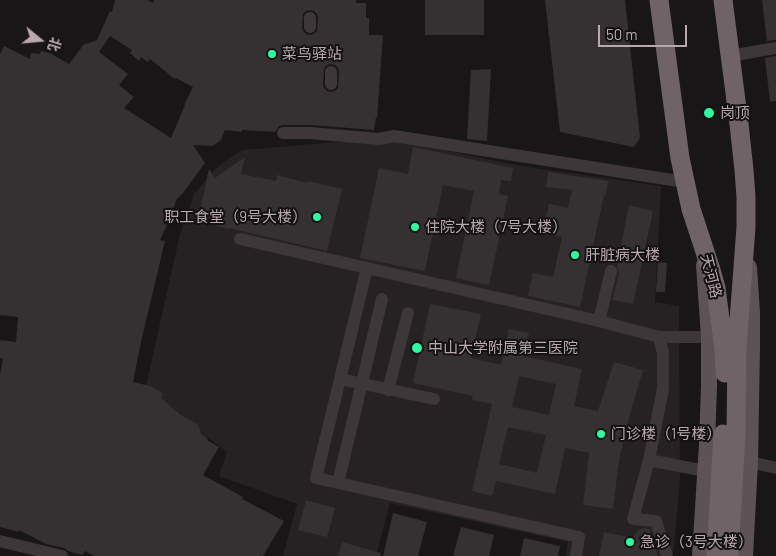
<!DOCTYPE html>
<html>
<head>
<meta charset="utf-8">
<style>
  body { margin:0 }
  #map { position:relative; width:776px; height:556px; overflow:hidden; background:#191617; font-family:Barlow,"Noto Sans SC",sans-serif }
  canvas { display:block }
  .north { position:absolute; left:15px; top:15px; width:50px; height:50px; -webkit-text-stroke:4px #141112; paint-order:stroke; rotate:107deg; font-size:14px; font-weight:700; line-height:20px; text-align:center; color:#b9a8af }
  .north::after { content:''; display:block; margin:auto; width:18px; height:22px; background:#b9a8af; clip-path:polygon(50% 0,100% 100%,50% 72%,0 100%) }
  .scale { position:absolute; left:598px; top:25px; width:89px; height:22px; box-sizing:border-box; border:2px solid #b9a8af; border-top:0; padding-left:6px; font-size:15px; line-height:18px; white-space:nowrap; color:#b9a8af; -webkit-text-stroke:4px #141112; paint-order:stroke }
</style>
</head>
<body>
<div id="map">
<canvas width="776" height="556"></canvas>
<div class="north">北</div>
<div class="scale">50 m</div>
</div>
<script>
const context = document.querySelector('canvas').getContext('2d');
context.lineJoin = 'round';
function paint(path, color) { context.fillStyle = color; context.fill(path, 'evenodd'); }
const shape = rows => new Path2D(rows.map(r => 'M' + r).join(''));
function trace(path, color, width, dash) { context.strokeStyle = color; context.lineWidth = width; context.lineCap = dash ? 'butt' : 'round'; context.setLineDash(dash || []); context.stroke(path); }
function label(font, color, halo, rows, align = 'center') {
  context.font = font + ' Barlow,"Noto Sans SC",sans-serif'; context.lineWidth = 4; context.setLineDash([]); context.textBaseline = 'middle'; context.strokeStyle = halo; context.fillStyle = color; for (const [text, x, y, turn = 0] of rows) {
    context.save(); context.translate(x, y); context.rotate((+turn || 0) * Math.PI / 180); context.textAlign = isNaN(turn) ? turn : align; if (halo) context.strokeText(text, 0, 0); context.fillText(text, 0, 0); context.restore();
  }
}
paint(shape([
  [384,138,521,166,661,186,655,302,679,306,680,480,673,556,566,556,568,542,390,503,376,556,283,556,297,504,219,476,227,452,145,390,180,234,194,194,218,166,242,150]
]), '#262223');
paint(shape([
  [115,0,147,0,153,3,154,0,356,0,356,3,366,3,366,18,369,18,369,35,383,35,377,118,376,117,374,130,311,125,283,125,279,126,275,132,242,130,242,132,225,130,221,140,213,146,193,145,205,163,183,193,176,200,174,208,172,207,164,224,167,225,160,240,165,241,141,342,133,382,150,386,163,393,161,398,182,416,197,424,200,429,200,432,208,439,207,440,219,447,203,475,243,497,242,499,284,521,263,556,94,556,85,551,82,555,68,551,64,548,46,544,19,530,19,532,0,527,0,375,3,358,0,358,0,340,16,342,18,317,0,315,0,54,4,46,30,59,31,53,40,54,41,51,53,54,53,55,69,64,85,43,86,44,97,40,110,11,112,12],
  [310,10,314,11,317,14,318,18,317,31,314,34,310,35,306,34,303,31,302,27,303,14,306,11],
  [110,36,132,50,130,53,139,61,141,57,148,62,150,59,175,79,176,78,193,87,184,105,185,105,171,138,124,108,134,97,119,85,128,74,99,52],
  [331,64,335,65,338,68,339,72,338,88,335,91,331,92,327,91,324,88,323,84,324,68,327,65],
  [425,0,484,0,484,35,425,35],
  [545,0,625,0,640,138,634,147,560,132],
  [762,0,776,0,776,40,767,41],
  [776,56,776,101,770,102,765,58],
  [491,69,487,141,467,139,471,70],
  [413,147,513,168,511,181,501,180,499,194,508,196,489,285,456,278,474,191,443,185,425,271,360,258,379,168,408,174],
  [245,157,241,174,276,181,277,175,307,183,308,181,342,189,327,251,229,228,229,229,216,226,218,221,199,216,209,169,215,178],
  [548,172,608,181,606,195,604,195,580,307,528,296,533,273,553,277,562,237,542,233,549,204,568,208,572,190,546,187],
  [629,205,653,211,633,304,612,300,619,273,617,266],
  [658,262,667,263,665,292,656,292],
  [430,304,481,314,471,358,501,365,509,329,529,333,523,356,582,369,574,406,598,411,614,362,643,370,629,418,619,460,613,509,583,505,589,453,565,448,555,494,496,481,492,496,472,491,492,404,472,400,473,396,413,383],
  [519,376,556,384,549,415,512,407],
  [508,427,546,435,537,473,499,464],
  [306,500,335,508,327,537,298,530],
  [393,513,427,522,418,556,383,556],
  [461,527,494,535,489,556,453,556],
  [645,528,650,530,658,556,599,556,604,532,633,538,638,530],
  [524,538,560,546,558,556,520,556],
  [342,542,381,553,380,556,338,556]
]), '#353132');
trace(shape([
  [310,27,310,18],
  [730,56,776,48],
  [331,84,331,72],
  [283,133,310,133,379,139,394,136,685,182],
  [240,239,599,321,659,337,709,337],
  [367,268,316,478,579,537,576,556],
  [599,321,611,271],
  [340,379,434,399],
  [388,390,408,313],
  [649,460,663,389,663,353,659,337],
  [750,462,776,468],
  [338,483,382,299],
  [0,541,62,556],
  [667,556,656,521,633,519,649,460,705,471]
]), '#3e3739', 12);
trace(shape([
  [700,556,707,444,709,386,709,337,704,265],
  [745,556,750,462,752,347,752,313,749,267]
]), '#5d5356', 16);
trace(shape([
  [659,0,680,158,691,209,711,270,716,288,724,349,725,373],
  [723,0,739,124,744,170,746,197,746,227,737,348,736,434,729,556]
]), '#6f6367', 19);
trace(shape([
  [716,556,723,434]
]), '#6f6367', 19);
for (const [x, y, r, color] of [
  [272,54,5,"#2dfa9f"],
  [709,113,6,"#2dfa9f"],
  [317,217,5,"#2dfa9f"],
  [415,227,5,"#2dfa9f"],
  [575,255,5,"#2dfa9f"],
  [417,348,6,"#2dfa9f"],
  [601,434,5,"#2dfa9f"],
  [630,542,5,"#2dfa9f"]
]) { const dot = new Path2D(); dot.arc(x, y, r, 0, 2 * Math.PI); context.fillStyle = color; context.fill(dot); trace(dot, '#141112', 2); }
label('15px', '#b9a8af', '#141112', [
  ["菜鸟驿站",282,54],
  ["岗顶",720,113],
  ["职工食堂（9号大楼）",307,217,"right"],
  ["住院大楼（7号大楼）",425,227],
  ["肝脏病大楼",585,255],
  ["中山大学附属第三医院",428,348],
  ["门诊楼（1号楼）",611,434],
  ["急诊（3号大楼）",640,542]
], 'left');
label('15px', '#b9a8af', '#141112', [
  ["天河路",711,276,76]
]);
</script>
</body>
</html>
